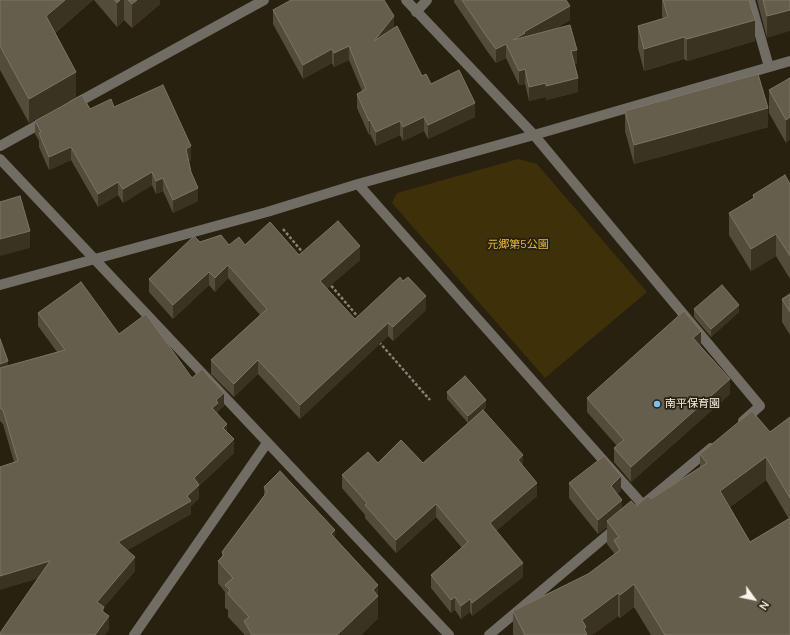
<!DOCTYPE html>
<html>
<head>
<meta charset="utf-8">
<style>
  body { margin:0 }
  #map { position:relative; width:790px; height:635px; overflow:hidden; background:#282110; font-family:Manrope,sans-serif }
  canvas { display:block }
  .north { position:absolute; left:734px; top:579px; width:40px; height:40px; -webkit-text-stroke:3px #282110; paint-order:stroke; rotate:123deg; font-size:11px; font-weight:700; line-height:16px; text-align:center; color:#f9f4e9 }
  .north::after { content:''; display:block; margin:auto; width:14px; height:18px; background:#f9f4e9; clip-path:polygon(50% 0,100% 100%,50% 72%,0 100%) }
</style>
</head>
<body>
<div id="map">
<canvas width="790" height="635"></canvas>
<div class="north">N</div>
</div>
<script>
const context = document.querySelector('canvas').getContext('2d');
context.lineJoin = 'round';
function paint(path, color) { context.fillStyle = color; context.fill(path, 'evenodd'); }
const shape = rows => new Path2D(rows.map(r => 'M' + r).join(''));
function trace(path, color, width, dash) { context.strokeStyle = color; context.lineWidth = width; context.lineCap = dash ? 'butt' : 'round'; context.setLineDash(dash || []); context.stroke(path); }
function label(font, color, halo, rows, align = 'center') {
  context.font = font + ' Manrope,"Noto Sans JP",sans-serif'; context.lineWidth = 3.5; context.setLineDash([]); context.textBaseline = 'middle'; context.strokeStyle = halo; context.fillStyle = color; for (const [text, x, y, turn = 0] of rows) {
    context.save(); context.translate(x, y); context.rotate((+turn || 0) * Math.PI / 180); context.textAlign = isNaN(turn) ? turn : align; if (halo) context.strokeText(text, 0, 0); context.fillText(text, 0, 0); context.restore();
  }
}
paint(shape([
  [518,159,537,164,647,292,545,378,392,203,397,193]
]), '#3e3009');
trace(shape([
  [283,229,304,254],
  [328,282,359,318],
  [379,342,430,400]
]), '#888274', 2.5, [3, 2]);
trace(shape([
  [406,0,534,135,760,406,743,421],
  [750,0,769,67],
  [416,12,427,0],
  [73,105,264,0],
  [0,146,47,120],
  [0,159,449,635],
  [358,184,643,505],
  [0,285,267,212,358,184,534,135,790,61],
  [640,507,711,448],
  [134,635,267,443],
  [489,635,616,528]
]), '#716d64', 10);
paint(shape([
  [0,0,93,0,55,33,76,97,29,123,0,70],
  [94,0,160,0,160,4,132,28,124,20,117,27],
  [454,0,566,0,570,20,555,29,577,64,574,64,578,92,546,100,546,97,529,101,525,84,519,85,506,58,496,63,487,51,454,2],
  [662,0,749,0,755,41,687,61,684,59,644,71,638,48,638,26,663,19,662,15],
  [757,0,790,0,767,38],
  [273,10,394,28,422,76,431,84,475,117,428,139,424,131,403,141,400,135,376,146,370,134,369,135,357,108,357,94,362,91,349,60,334,67,332,63,303,79,273,24],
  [790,78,786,143,769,113,769,90],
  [114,107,191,160,188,161,198,201,173,213,163,191,156,194,152,185,123,203,118,195,98,207,71,160,49,170,39,147,39,141,35,134,35,121,90,109],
  [625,111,768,127,634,164,625,131],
  [790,184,790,279,776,256,751,271,729,235,729,213,753,199,753,195],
  [200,242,229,245,245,245,299,255,360,260,326,289,355,319,426,310,393,341,388,336,300,419,258,374,234,397,211,374,211,360,260,315,228,278,215,292,209,285,173,319,149,292,149,279],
  [790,294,790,335,782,322,782,299],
  [694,309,739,312,711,337,694,317],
  [38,313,119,334,192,378,224,406,218,411,218,415,227,432,234,453,199,486,199,498,191,506,191,514,127,550,135,571,104,607,104,613,109,630,38,578,14,462,3,424,0,421,0,339,8,366,57,352,38,326],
  [701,345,700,346,730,394,631,482,614,462,614,448,617,446,587,412,587,398],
  [447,392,486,408,483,410,523,467,537,496,496,531,523,577,472,616,470,612,461,619,455,610,451,613,431,588,431,575,462,548,436,517,396,553,365,518,365,515,342,488,342,475,378,463,423,463,468,423,447,399],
  [790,417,790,635,651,635,634,607,620,618,618,616,592,635,514,635,513,634,513,611,588,574,614,555,614,553,607,544,607,527,598,534,569,498,569,483,621,490,617,494,622,508,636,506,651,499,700,467,700,454,770,432],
  [766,480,789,519,750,542,730,507],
  [264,487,335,538,378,585,378,618,361,635,244,635,244,634,228,617,228,610,225,608,225,592,218,583,218,561,222,556,222,552,264,496]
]), '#534c3a');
paint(shape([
  [65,0,93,0,46,40,46,16],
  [120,0,124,0,124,20,117,27,117,3],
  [137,0,160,0,160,4,132,28,132,4],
  [570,6,570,20,525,46,513,40,524,32],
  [790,10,790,31,767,38,767,16],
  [394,16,394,30,374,41],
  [755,20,755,41,687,61,687,39],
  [684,37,684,59,644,71,644,49],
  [506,44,506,58,496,63,496,49],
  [349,46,349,60,334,67,334,53],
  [332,49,332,63,303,79,303,65],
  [577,50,577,64,571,65,571,51],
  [525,69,525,84,519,85,519,71],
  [76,72,76,97,29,123,29,99],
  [578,78,578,92,546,100,546,86],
  [546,83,546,97,529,101,529,87],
  [475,103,475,117,428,139,428,125],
  [768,108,768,127,634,164,634,145],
  [424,117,424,131,403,141,403,127],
  [790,117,790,140,786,143,786,120],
  [370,120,370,134,369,135,369,121],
  [400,121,400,135,376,146,376,132],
  [191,146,191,160,186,162,186,149],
  [71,147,71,160,49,170,49,157],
  [152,172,152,185,123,203,123,189],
  [163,178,163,191,156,194,156,181],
  [118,182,118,195,98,207,98,194],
  [198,188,198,201,173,213,173,200],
  [30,231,30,248,0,256,0,239],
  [776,234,776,256,751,271,751,249],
  [360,246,360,260,320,295,320,281],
  [228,265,228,278,215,292,215,278],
  [209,272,209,285,173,319,173,305],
  [426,296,426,310,393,341,393,327],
  [739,305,739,312,711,337,711,329],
  [388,323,388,336,300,419,300,405],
  [701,331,701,345,693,352,693,338],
  [258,360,258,374,234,397,234,384],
  [8,361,8,372,0,375,0,364],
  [730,379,730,394,631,482,631,467],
  [224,393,224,406,218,411,218,416,212,408,216,400],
  [486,400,486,408,468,424,468,416],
  [227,424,227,438,223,428],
  [234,439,234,453,199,486,199,498,191,506,191,514,118,556,118,542,187,496,194,478],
  [523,455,523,469,518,460],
  [766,457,766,480,720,514,720,491],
  [621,476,621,490,611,500,611,486],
  [537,483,537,496,490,536,490,523],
  [622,500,622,514,607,521,607,527,598,534,598,520],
  [436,504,436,517,396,553,396,540],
  [335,530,335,553,331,534],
  [135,557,135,571,97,615,97,602],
  [50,561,50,575,0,590,0,576],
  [523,563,523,577,472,616,472,603],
  [634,584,634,607,620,618,620,595],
  [378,585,378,618,361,635,337,635,373,590],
  [618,593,618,616,592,635,582,635,582,620],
  [455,597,455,610,451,613,451,600],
  [470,599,470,612,461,619,461,606],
  [104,607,104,621,102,611],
  [109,616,109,630,105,635,95,635]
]), '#3b3321');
const building = shape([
  [0,0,65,0,46,16,76,72,29,99,0,46,0,0],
  [115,0,120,0,117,3,115,0],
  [128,0,137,0,132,4,128,0],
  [291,0,384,0,394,16,374,41,397,26,422,76,426,74,431,84,459,70,475,103,428,125,424,117,403,127,400,121,376,132,370,120,369,121,357,94,366,89,349,46,334,53,332,49,303,65,273,10,291,0],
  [462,0,566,0,570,6,524,32,525,33,513,40,570,25,577,50,571,51,578,78,546,86,546,83,529,87,525,69,519,71,506,44,496,49,487,37,462,0],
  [663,0,749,0,755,20,687,39,684,37,644,49,638,26,668,17,663,0],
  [763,0,790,0,790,10,767,16,763,0],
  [758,74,768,108,634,145,625,111,758,74],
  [790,78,790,117,786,120,769,90,790,78],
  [163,85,191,146,186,149,191,172,198,188,173,200,163,178,156,181,152,172,123,189,118,182,98,194,71,147,49,157,39,133,41,132,35,121,82,95,90,109,111,99,114,107,163,85],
  [785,175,790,184,790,256,776,234,751,249,729,213,754,198,753,195,785,175],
  [20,196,30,231,0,239,0,202,20,196],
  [338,221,360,246,320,281,355,319,400,277,403,281,408,277,426,296,393,327,388,323,300,405,258,360,234,384,211,360,267,309,228,265,215,278,209,272,173,305,149,279,194,236,200,242,221,235,229,245,239,237,245,245,270,222,299,255,338,221],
  [81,282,119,334,146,314,192,378,202,369,224,393,216,400,218,403,212,408,227,424,223,428,234,439,194,478,199,485,187,496,191,501,118,542,135,557,97,602,104,607,102,611,109,616,95,635,0,635,0,633,50,561,0,576,0,467,18,461,3,410,0,408,0,368,65,350,38,313,81,282],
  [722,285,739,305,711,329,694,309,722,285],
  [790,294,790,312,782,299,790,294],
  [684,311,701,331,693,338,730,379,631,467,614,448,624,440,587,398,684,311],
  [0,339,8,361,0,364,0,339],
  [465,376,486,400,468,416,447,392,465,376],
  [483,410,523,455,518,460,537,483,490,523,523,563,472,603,470,599,461,606,455,597,451,600,431,575,468,542,436,504,396,540,365,505,367,503,342,475,368,452,378,463,401,440,423,463,483,410],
  [752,411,770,432,790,417,790,498,766,457,720,491,750,542,790,518,790,635,665,635,634,584,620,595,618,593,582,620,586,627,584,628,587,635,525,635,513,611,588,574,620,550,614,540,619,537,607,521,631,501,636,506,648,496,651,499,707,463,700,454,752,411],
  [604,456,621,476,611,486,622,500,598,520,569,483,604,456],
  [280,471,335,530,331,534,378,585,373,590,378,596,337,635,252,635,244,621,249,617,228,594,230,590,225,585,233,578,218,561,224,555,222,552,267,492,264,487,280,471]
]);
paint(building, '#655e4d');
trace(building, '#7c7565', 1);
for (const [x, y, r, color] of [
  [657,404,4,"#75c0f6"]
]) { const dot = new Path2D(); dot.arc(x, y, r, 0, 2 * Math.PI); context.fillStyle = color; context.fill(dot); trace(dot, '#282110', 1.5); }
label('11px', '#e9bb3f', '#282110', [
  ["元郷第5公園",518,245]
]);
label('11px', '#f9f4e9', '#282110', [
  ["南平保育園",665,404]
], 'left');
</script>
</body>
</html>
